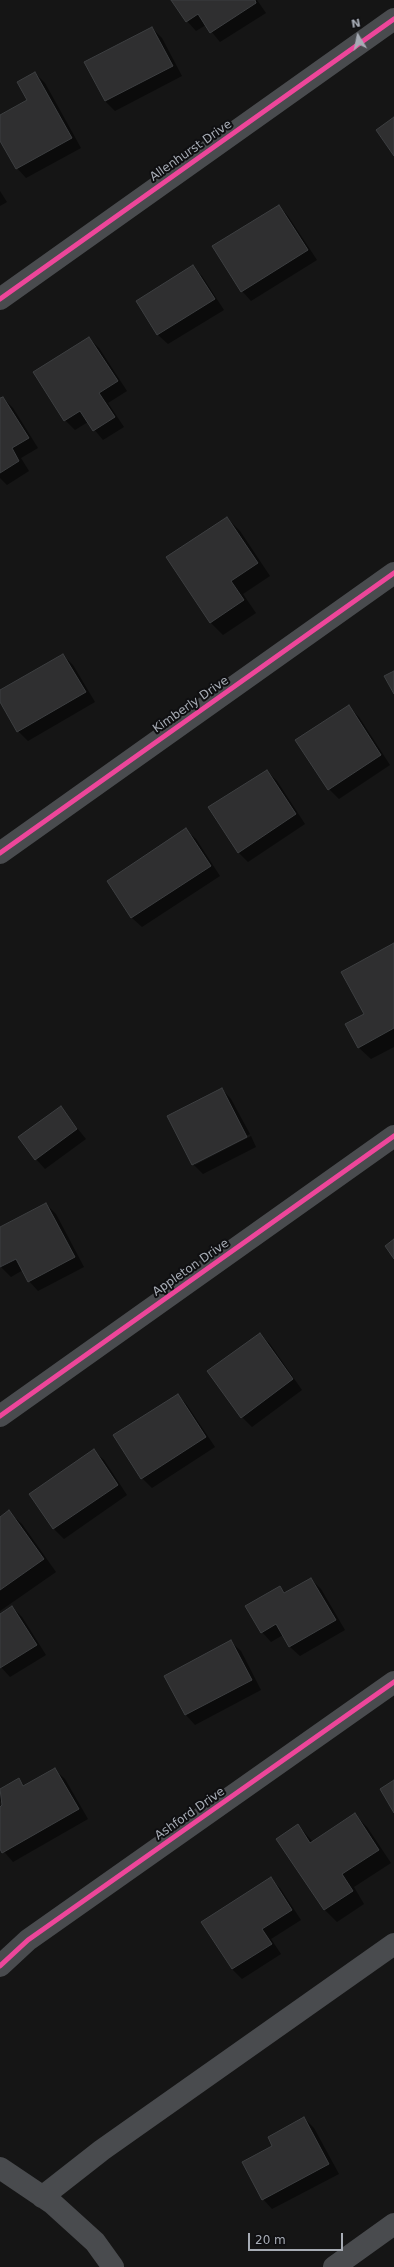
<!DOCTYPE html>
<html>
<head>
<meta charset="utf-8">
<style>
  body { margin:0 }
  #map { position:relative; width:394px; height:2267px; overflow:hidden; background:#151515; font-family:"DejaVu Sans",sans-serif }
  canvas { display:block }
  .north { position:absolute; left:338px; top:16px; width:40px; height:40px; -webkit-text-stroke:3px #0f0f11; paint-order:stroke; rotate:350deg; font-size:11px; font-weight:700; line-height:16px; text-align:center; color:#a7acb5 }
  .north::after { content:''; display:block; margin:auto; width:14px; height:18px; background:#a7acb5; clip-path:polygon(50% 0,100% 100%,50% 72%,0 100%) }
  .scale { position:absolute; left:248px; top:2233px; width:95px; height:18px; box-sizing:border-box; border:2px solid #a7acb5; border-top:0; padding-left:5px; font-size:12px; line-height:14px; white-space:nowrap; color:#a7acb5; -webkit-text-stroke:3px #0f0f11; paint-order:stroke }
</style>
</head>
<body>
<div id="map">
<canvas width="394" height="2267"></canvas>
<div class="north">N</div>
<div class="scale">20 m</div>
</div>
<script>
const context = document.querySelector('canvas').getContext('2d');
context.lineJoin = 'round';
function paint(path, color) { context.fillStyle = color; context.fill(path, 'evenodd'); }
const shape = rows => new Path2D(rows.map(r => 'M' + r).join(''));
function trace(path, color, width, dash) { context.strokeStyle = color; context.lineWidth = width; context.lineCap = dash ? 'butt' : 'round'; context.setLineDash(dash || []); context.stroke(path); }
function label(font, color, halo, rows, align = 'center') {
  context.font = font + ' "DejaVu Sans",sans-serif'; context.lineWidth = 4; context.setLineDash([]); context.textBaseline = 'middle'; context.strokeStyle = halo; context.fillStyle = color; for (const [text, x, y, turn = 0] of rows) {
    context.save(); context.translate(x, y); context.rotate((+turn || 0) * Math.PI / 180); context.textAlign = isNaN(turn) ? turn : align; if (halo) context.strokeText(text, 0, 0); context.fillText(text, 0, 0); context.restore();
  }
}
paint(shape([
  [173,0,257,0,266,13,220,42,206,25,196,31,187,21],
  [152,28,162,38,182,76,115,111,105,101,85,62],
  [35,73,45,83,81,148,26,178,17,168,0,139,0,116,28,100],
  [0,191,7,202,0,206],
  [279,206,288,216,317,260,251,301,242,291],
  [192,267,202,276,224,310,168,344,158,335,137,301],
  [89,338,99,348,127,391,108,403,124,427,103,440,88,422,75,430,65,420,34,372],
  [3,398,13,408,38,448,21,458,29,471,7,485,0,478,0,400],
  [227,518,240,531,270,576,243,594,256,613,223,635,210,622],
  [63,655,73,665,95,702,28,741,18,731,0,700,0,692],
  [349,707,359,717,390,765,339,799,329,789],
  [267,771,277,781,305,824,248,862,238,852],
  [186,830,196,839,220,876,142,927,132,918,108,881],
  [394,945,394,1047,371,1059,358,1047,365,1014],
  [222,1089,231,1099,250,1134,195,1162,195,1165,251,1136,256,1147,203,1174,193,1164],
  [61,1108,86,1139,45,1169,36,1159],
  [46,1204,56,1214,84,1267,38,1291,29,1281,23,1270,11,1277,1,1267,0,1228],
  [260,1334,270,1344,302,1390,252,1427,242,1417],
  [178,1395,187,1405,215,1447,152,1488,142,1478],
  [94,1451,104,1460,127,1495,64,1539,54,1529,30,1494],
  [9,1512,22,1524,56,1572,0,1611,0,1518],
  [311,1579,321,1589,345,1630,300,1656,290,1647,283,1635,271,1642,262,1632,280,1587,286,1593],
  [12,1607,22,1617,46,1655,10,1677,0,1666,0,1615],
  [231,1642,241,1651,261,1690,195,1725,186,1715,165,1676],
  [55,1770,65,1779,88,1819,13,1862,0,1847,0,1808,3,1806,0,1800,0,1790,19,1780,25,1786],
  [355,1815,367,1827,391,1863,354,1887,364,1904,337,1922,324,1909,298,1825,313,1842],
  [270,1878,280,1888,301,1920,271,1939,281,1954,242,1979,232,1969,202,1922],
  [304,2118,314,2128,339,2174,272,2209,263,2199]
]), '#0007');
const building = shape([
  [171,0,255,0,256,3,210,33,198,14,186,22,171,0],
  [152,27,173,66,105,101,84,62,152,27],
  [35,72,72,138,16,169,0,141,0,115,27,100,17,82,35,72],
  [394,117,394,156,376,130,394,117],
  [279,205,308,250,241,292,212,246,279,205],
  [193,265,215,299,157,335,136,301,193,265],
  [89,337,118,381,99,393,115,417,93,431,80,411,64,421,33,372,89,337],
  [3,397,29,438,12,448,19,461,0,473,0,398,3,397],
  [227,517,258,563,231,581,244,600,210,623,166,557,227,517],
  [63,654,86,692,17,732,0,702,0,690,63,654],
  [394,671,394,694,384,676,394,671],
  [349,705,381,755,328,790,295,740,349,705],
  [267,770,296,814,238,853,208,807,267,770],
  [186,828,211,866,131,918,107,881,186,828],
  [394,943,394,1028,358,1048,345,1024,364,1014,341,972,394,943],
  [222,1088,247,1137,192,1165,167,1116,222,1088],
  [61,1106,77,1129,35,1160,18,1137,61,1106],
  [46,1203,75,1257,28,1282,16,1259,0,1267,0,1227,46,1203],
  [394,1239,394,1259,385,1246,394,1239],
  [260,1333,293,1379,241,1418,207,1371,260,1333],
  [178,1394,206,1437,141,1479,113,1435,178,1394],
  [94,1449,118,1485,53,1529,29,1494,94,1449],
  [9,1510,44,1559,0,1590,0,1517,9,1510],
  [311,1578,336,1620,289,1647,276,1624,261,1633,245,1606,280,1586,284,1593,311,1578],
  [12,1606,37,1645,0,1668,0,1614,12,1606],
  [231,1640,252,1680,185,1715,164,1676,231,1640],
  [55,1768,79,1809,2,1853,0,1849,0,1807,2,1805,0,1789,19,1778,23,1786,55,1768],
  [394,1780,394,1813,380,1789,394,1780],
  [355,1813,379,1850,342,1874,353,1891,324,1910,276,1839,298,1824,310,1843,355,1813],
  [271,1877,292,1910,262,1929,272,1944,232,1969,201,1922,271,1877],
  [304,2117,329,2164,262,2200,242,2162,272,2146,268,2137,304,2117]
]);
paint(building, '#2f2f30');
trace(building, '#3d3f41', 1);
trace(shape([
  [0,299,394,19],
  [0,853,394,573],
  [0,1416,394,1136],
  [0,1966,28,1940,394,1682],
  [0,2168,52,2203,95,2242,113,2267],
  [42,2197,102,2150,394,1944],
  [334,2267,394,2224]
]), '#494b4e', 22);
trace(shape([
  [0,299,394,19],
  [0,853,394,573],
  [0,1416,394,1136],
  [0,1966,28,1940,394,1682]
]), '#ed469a', 5);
label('12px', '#a7acb5', '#0f0f11', [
  ["Allenhurst Drive",191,151,-35],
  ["Kimberly Drive",191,705,-35],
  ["Appleton Drive",191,1268,-35],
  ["Ashford Drive",190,1814,-35]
]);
</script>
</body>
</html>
